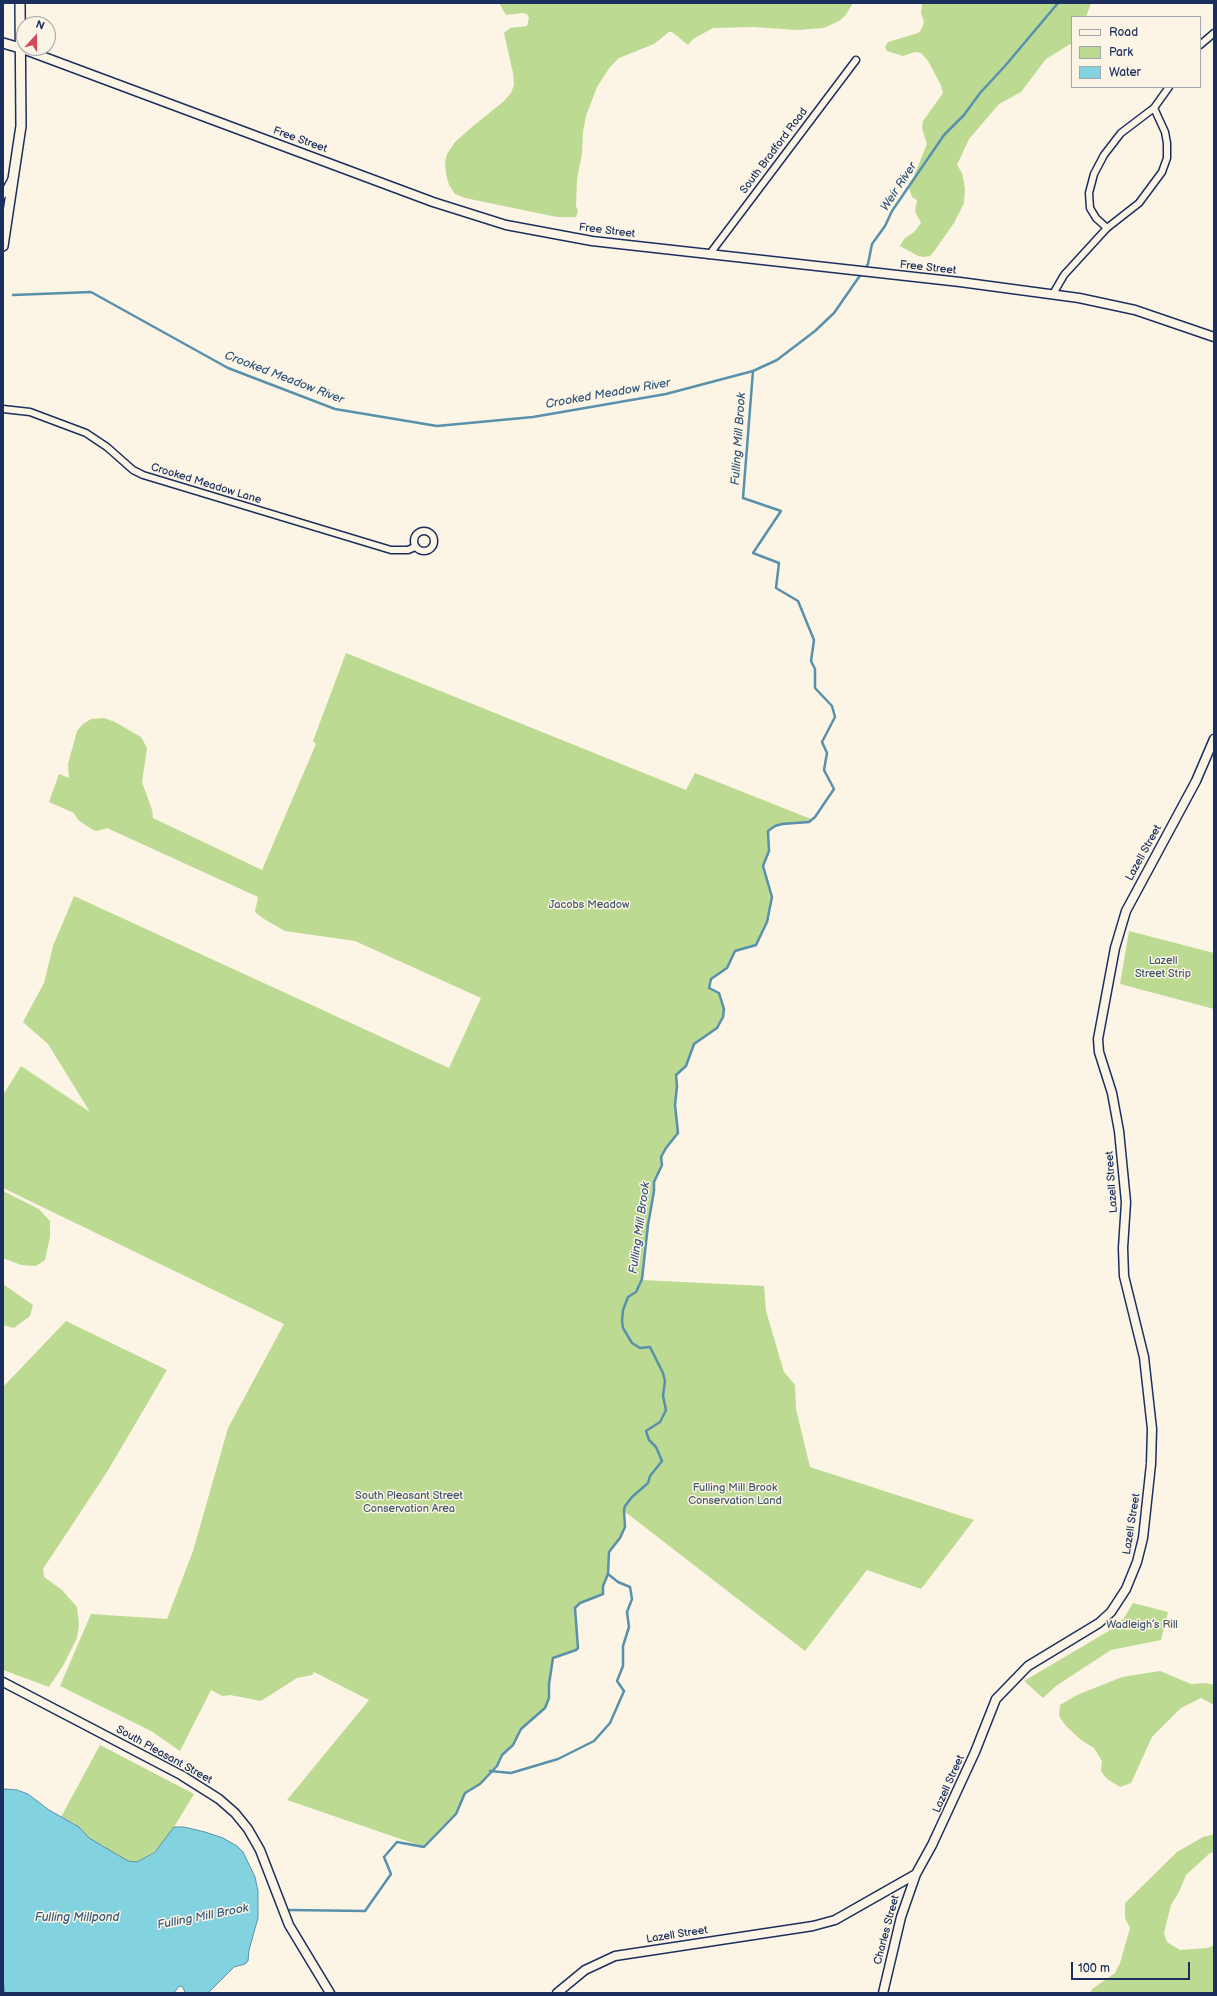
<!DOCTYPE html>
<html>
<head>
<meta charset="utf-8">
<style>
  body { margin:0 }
  #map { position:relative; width:1217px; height:1996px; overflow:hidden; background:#fcf5e5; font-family:"Balsamiq Sans",sans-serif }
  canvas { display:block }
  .frame { position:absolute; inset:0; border:4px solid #1b2f5e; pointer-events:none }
  .legend { position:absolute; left:1071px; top:16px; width:130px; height:72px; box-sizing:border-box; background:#fcf5e5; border:1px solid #a2a6af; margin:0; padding:5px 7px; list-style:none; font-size:12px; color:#1b2f5e }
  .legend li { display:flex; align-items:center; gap:8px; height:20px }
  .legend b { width:20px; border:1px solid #a2a6af }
  .north { position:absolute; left:16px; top:16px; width:40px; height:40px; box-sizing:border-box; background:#fcf5e5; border:1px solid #a2a6af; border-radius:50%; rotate:21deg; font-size:11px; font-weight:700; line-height:16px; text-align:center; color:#1b2f5e }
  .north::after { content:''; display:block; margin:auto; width:14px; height:18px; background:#d1495b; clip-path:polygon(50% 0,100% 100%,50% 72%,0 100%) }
  .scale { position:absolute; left:1071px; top:1962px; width:119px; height:18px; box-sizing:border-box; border:2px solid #1b2f5e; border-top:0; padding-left:5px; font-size:12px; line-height:14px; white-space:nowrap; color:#1b2f5e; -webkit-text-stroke:3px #fcf5e5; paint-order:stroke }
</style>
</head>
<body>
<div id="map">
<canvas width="1217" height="1996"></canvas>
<div class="frame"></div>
<ul class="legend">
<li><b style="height:5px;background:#fcf5e5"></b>Road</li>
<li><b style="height:11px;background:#bcda92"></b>Park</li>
<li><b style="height:11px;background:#83d2e0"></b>Water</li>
</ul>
<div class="north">N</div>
<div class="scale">100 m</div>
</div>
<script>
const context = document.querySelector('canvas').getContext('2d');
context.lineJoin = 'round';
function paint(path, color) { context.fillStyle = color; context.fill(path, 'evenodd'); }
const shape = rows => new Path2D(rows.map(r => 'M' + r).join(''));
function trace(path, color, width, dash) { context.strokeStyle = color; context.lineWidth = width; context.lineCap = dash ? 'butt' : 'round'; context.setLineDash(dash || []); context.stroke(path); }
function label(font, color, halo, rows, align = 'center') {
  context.font = font + ' "Balsamiq Sans",sans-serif'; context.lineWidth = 3; context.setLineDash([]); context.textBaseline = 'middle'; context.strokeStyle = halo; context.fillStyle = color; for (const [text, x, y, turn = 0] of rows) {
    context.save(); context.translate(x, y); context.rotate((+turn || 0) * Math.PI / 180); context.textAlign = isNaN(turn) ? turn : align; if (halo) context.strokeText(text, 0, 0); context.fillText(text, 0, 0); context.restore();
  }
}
paint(shape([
  [499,3,853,3,845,16,839,21,824,28,797,30,753,27,713,28,693,39,688,45,672,32,669,32,654,44,619,58,610,67,597,87,586,116,583,132,582,154,577,179,576,206,578,211,576,217,557,217,465,198,455,194,449,185,446,174,445,162,447,154,455,142,473,126,503,102,511,93,514,85,513,73,504,33,510,28,527,26,529,18,527,14,523,13,506,15],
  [922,3,1091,3,1086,17,1072,17,1072,43,1046,59,1021,92,999,104,969,139,957,165,962,173,965,188,964,203,954,223,935,250,930,256,924,257,918,256,900,246,904,239,914,232,921,223,915,211,917,200,912,197,909,188,927,144,922,128,923,121,943,93,941,85,928,61,921,53,915,52,903,56,887,51,885,47,888,42,918,33,921,30,924,22,921,13],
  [346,653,686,790,695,773,811,819,807,823,778,825,768,831,769,851,763,866,772,897,767,922,756,945,735,951,727,968,713,977,709,982,709,988,719,993,724,1012,717,1028,694,1044,686,1066,676,1075,677,1086,675,1105,678,1133,663,1153,662,1165,654,1182,654,1191,648,1225,642,1280,764,1286,766,1311,784,1372,795,1385,796,1409,810,1467,974,1520,921,1589,867,1570,805,1651,624,1511,625,1527,620,1538,609,1552,609,1569,603,1586,604,1592,595,1598,580,1603,575,1608,578,1648,576,1650,553,1658,549,1684,549,1698,545,1708,521,1729,513,1745,502,1755,497,1766,480,1784,465,1793,456,1814,424,1847,287,1800,369,1700,314,1672,312,1675,297,1678,261,1701,230,1695,222,1696,211,1690,180,1751,151,1731,60,1686,91,1614,167,1619,193,1551,228,1428,284,1324,3,1188,3,1095,21,1066,90,1112,48,1044,23,1022,44,983,53,946,74,896,449,1068,481,998,355,941,285,931,264,919,255,912,258,897,107,828,97,831,93,830,78,820,74,813,49,802,59,774,69,778,68,764,77,731,83,724,91,719,104,718,115,722,141,737,147,748,142,782,152,810,153,818,262,870,316,744,313,741],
  [1129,931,1214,953,1214,1009,1120,984],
  [3,1191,39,1209,50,1221,50,1237,45,1260,36,1266,21,1265,3,1258],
  [3,1284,33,1305,30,1316,14,1328,3,1325],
  [66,1321,167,1370,107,1472,43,1569,44,1577,62,1590,77,1607,79,1624,77,1638,64,1664,49,1687,3,1670,3,1387],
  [1133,1603,1168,1612,1161,1640,1111,1650,1056,1686,1043,1698,1024,1681,1112,1629,1124,1618],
  [1160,1671,1191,1684,1206,1683,1214,1685,1214,1705,1201,1698,1181,1708,1152,1737,1131,1783,1120,1787,1107,1779,1101,1771,1102,1761,1094,1748,1081,1740,1066,1726,1059,1716,1060,1705,1077,1695,1122,1677],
  [100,1745,194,1794,174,1827,158,1849,137,1862,126,1861,114,1854,89,1838,75,1824,61,1817],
  [1214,1834,1214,1852,1210,1853,1186,1875,1179,1892,1171,1905,1164,1933,1167,1942,1180,1950,1208,1948,1214,1945,1214,1993,1090,1993,1092,1989,1115,1973,1120,1963,1130,1928,1125,1918,1125,1903,1177,1852,1203,1837]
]), '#bcda92');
const water = shape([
  [6,1789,17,1790,28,1794,49,1810,79,1827,89,1838,128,1861,137,1862,155,1852,174,1827,184,1827,205,1832,223,1838,237,1846,243,1852,255,1877,258,1891,258,1918,249,1950,248,1961,245,1964,234,1967,208,1993,185,1993,183,1987,179,1986,174,1993,5,1993,3,1980,3,1790,6,1789]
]);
paint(water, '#83d2e0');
trace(water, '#5991ac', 1);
trace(shape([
  [13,295,91,292,228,368,335,409,437,426,533,417,666,394,753,371,777,360,815,331,834,313,868,264,872,244,885,226,892,211,944,135,964,115,980,93,1005,66,1058,3],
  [490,1771,511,1773,558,1759,594,1741,610,1723,624,1691,617,1681,623,1666,623,1646,629,1627,627,1612,632,1599,630,1587,618,1582,608,1574],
  [289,1910,365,1911,391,1874,384,1857,397,1842,424,1847,456,1814,465,1793,480,1784,497,1766,502,1755,513,1745,521,1729,545,1708,549,1698,549,1684,553,1658,576,1650,578,1648,575,1608,580,1603,603,1594,603,1586,608,1574,609,1552,620,1538,625,1527,624,1510,625,1506,632,1497,648,1483,650,1476,662,1461,656,1447,649,1440,646,1431,660,1422,666,1410,663,1396,665,1381,663,1373,650,1347,640,1348,632,1343,623,1328,622,1321,623,1310,628,1297,636,1292,642,1279,648,1225,654,1191,654,1182,662,1165,661,1157,666,1148,678,1133,675,1105,677,1086,676,1075,686,1066,694,1044,717,1028,723,1017,724,1009,719,993,709,988,711,979,727,968,735,951,756,945,767,922,772,897,763,866,769,851,768,831,775,826,782,824,809,822,815,817,834,789,824,770,827,753,822,742,835,717,832,706,815,688,815,669,811,661,814,640,798,601,776,588,779,563,753,553,781,511,743,498,753,371]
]), '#5991ac', 2.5);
const minor = shape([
  [1200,45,1214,33],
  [1154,108,1169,87],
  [3,195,11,180],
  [709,255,856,60],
  [1053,294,1064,275,1107,228,1096,218,1090,208,1089,193,1094,174,1104,155,1121,133,1154,108,1165,132,1167,143,1167,158,1162,172,1139,203,1107,228],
  [3,409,30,412,86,433,107,447,133,470,143,475,391,550,408,550,415,547],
  '414 541a10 10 0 1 1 20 0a10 10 0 1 1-20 0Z'
]);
const tertiary = shape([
  [20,48,433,202,506,225,592,241,960,282,1079,298,1135,310,1214,337],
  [3,1682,181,1775,219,1799,235,1813,248,1829,260,1850,289,1925,330,1993],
  [557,1993,585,1970,615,1956,813,1926,835,1920,916,1874,932,1845,975,1752,996,1699,1028,1666,1099,1623,1111,1612,1126,1589,1137,1562,1143,1538,1151,1464,1152,1429,1144,1357,1124,1276,1123,1248,1126,1202,1119,1131,1112,1093,1099,1052,1098,1039,1115,948,1126,911,1196,781,1214,739],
  [883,1993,901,1917,916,1874]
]);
const secondary = shape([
  [3,43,20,48],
  [3,246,21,126,20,3]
]);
trace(minor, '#1b2f5e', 9);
trace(tertiary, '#1b2f5e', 11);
trace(secondary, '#1b2f5e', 12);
trace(minor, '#fcf5e5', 6);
trace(tertiary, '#fcf5e5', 8);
trace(secondary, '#fcf5e5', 9);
label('11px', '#1b2f5e', '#fcf5e5', [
  ["Free Street",300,140,20],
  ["South Bradford Road",774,151,-53],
  ["Free Street",607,231,7],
  ["Free Street",928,268,6],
  ["Crooked Meadow Lane",206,484,17],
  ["Lazell Street",1144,853,-61],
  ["Lazell Street",1112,1182,-94],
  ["Lazell Street",1132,1524,-81],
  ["South Pleasant Street",164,1755,29],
  ["Lazell Street",949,1784,-66],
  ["Charles Street",887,1930,-75],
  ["Lazell Street",677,1935,-9]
]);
label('11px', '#435a6b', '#fcf5e5', [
  ["Jacobs Meadow",589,905],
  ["Lazell",1163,961],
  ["Street Strip",1163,974],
  ["Fulling Mill Brook",735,1488],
  ["Conservation Land",735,1501],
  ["South Pleasant Street",409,1496],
  ["Conservation Area",409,1509],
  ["Wadleigh’s Rill",1142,1625]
]);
label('italic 12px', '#35587e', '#fcf5e5', [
  ["Weir River",899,187,-57],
  ["Crooked Meadow River",284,378,21],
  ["Crooked Meadow River",608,394,-10],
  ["Fulling Mill Brook",739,439,-86],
  ["Fulling Mill Brook",640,1228,-82],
  ["Fulling Mill Brook",203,1917,-11],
  ["Fulling Millpond",77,1918]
]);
</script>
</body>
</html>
